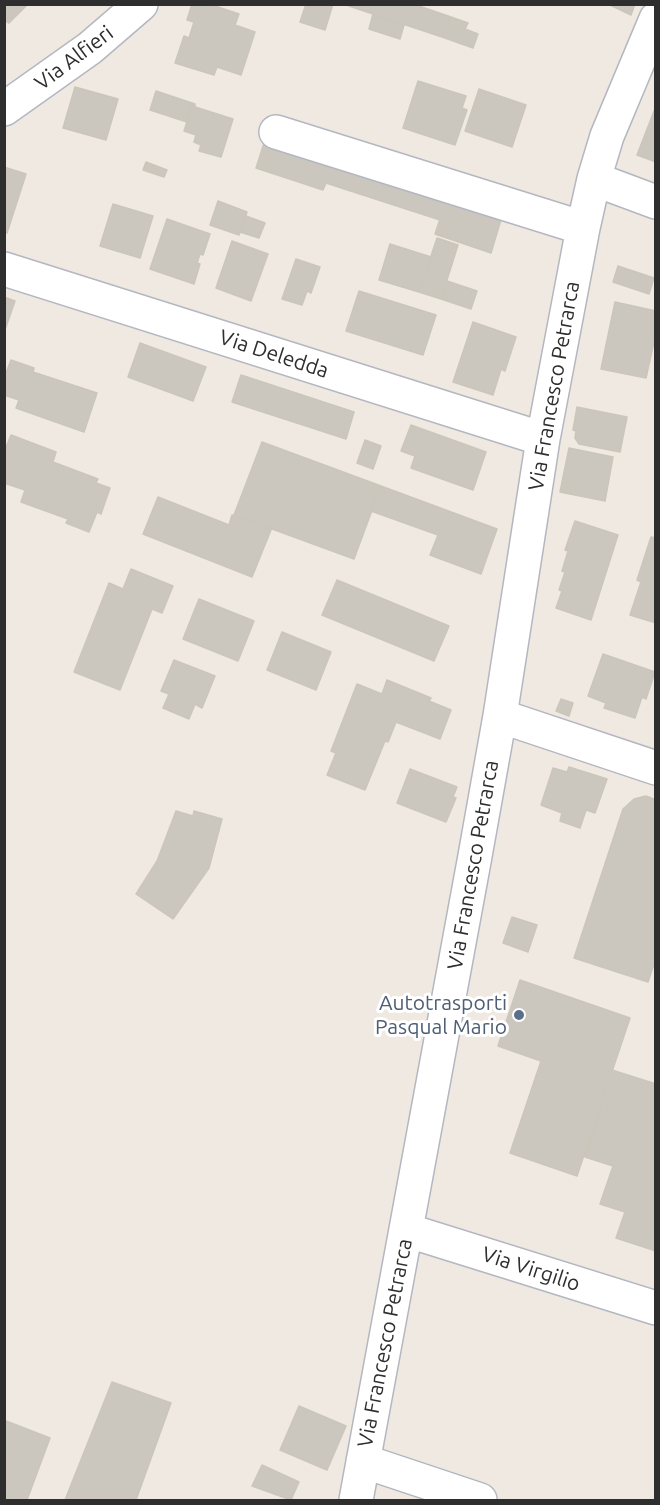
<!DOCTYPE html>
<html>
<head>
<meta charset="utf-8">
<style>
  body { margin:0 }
  #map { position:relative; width:660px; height:1505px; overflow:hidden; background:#efe9e1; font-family:Ubuntu,sans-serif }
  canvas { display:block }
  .frame { position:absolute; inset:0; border:6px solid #2e2e2e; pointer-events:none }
</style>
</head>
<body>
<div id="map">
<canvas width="660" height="1505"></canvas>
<div class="frame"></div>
</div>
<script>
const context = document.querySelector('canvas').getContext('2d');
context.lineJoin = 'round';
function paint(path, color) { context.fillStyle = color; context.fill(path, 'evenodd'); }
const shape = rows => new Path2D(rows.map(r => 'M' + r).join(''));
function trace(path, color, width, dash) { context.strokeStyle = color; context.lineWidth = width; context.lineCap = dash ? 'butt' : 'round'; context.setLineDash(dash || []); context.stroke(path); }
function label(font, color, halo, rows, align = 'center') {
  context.font = font + ' Ubuntu,sans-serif'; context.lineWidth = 6; context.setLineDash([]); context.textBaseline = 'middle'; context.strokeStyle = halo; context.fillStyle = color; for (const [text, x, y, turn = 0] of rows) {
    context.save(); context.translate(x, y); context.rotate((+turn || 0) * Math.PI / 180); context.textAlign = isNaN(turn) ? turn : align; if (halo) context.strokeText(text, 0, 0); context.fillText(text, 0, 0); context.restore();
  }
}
const building = shape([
  [4,4,28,4,9,23,4,20,4,4],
  [192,4,209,4,239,14,235,25,255,32,241,75,217,67,214,75,175,63,184,36,189,38,194,22,187,20,192,4],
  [306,4,333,4,325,30,300,22,306,4],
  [343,4,413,4,451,17,442,37,343,4],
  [608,4,635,4,631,15,608,4],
  [373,14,404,25,400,39,369,29,373,14],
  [451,17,468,23,465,29,478,34,473,48,442,37,451,17],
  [418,81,466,96,462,108,467,110,455,145,403,128,418,81],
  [75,87,118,99,106,140,63,128,75,87],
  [479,89,526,105,512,147,465,131,479,89],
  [156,91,195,104,195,107,192,106,187,122,150,110,156,91],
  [192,106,233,119,221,157,199,151,201,145,194,142,196,135,184,131,192,106],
  [656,106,656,162,637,155,656,106],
  [265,140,447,199,440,220,326,183,323,190,256,168,265,140],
  [146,162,167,170,164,177,143,170,146,162],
  [4,167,26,174,7,233,4,232,4,167],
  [448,195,503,213,491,253,435,234,448,195],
  [218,201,247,212,239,235,210,225,218,201],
  [113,204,153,216,140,258,100,246,113,204],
  [246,216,265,223,259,238,240,232,246,216],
  [167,219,210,234,203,255,200,254,197,263,200,264,194,284,150,269,167,219],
  [437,238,458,245,441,299,419,292,437,238],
  [232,241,268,254,251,301,216,288,232,241],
  [390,244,431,257,419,292,379,280,390,244],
  [296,259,320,267,311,293,307,291,302,305,282,299,296,259],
  [618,266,654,278,649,294,613,282,618,266],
  [447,281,477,291,471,309,441,299,447,281],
  [359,291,436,315,423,355,346,331,359,291],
  [4,297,15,301,6,327,4,326,4,297],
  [615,302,656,311,656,333,646,378,601,369,615,302],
  [473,322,516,337,505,371,501,369,493,395,453,382,473,322],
  [140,343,206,367,193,401,128,377,140,343],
  [11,360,34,368,33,372,97,393,84,432,16,408,19,400,4,395,4,378,11,360],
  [241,375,354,412,346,439,232,402,241,375],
  [577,407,627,417,620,452,579,444,575,438,576,431,573,430,577,407],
  [411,425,486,452,473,490,411,468,415,456,401,451,411,425],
  [11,435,56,452,53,462,98,479,96,483,110,488,101,514,97,512,89,532,66,523,68,519,21,502,25,490,4,483,4,452,11,435],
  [365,440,381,446,373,469,357,463,365,440],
  [262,442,381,486,354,559,234,515,262,442],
  [569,448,613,457,605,501,560,492,569,448],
  [381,486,497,529,481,574,430,555,438,535,371,511,381,486],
  [158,497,229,525,232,515,271,530,252,577,143,534,158,497],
  [575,521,618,535,591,620,556,608,562,591,559,590,565,572,562,571,568,551,565,550,575,521],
  [651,537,656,538,656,623,630,615,641,582,637,580,651,537],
  [131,569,173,586,162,613,152,609,120,690,74,672,109,583,123,589,131,569],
  [337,580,449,626,434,661,322,615,337,580],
  [199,599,254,621,238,661,183,639,199,599],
  [282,632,331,652,316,690,267,670,282,632],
  [603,654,655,672,646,699,642,697,635,718,604,708,606,703,588,696,603,654],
  [174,660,215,676,202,708,195,704,189,719,163,708,169,694,161,691,174,660],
  [387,680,431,698,429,701,451,710,440,739,396,722,388,742,385,741,365,790,327,775,336,753,331,751,357,684,382,694,387,680],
  [561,699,573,703,569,716,556,711,561,699],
  [569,767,607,779,595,813,586,810,580,828,560,821,562,813,541,805,553,768,567,772,569,767],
  [410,769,457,787,453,797,456,798,446,822,397,803,410,769],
  [646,796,656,800,656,958,648,982,574,958,623,809,634,799,646,796],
  [176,811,193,816,194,811,222,819,209,868,173,919,136,894,157,861,176,811],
  [512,917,537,925,528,952,503,943,512,917],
  [520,980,630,1018,577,1176,510,1153,541,1061,498,1046,520,980],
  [612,1070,656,1084,656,1251,616,1238,625,1212,600,1204,613,1166,585,1157,612,1070],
  [112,1382,171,1403,136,1500,65,1500,112,1382],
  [299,1406,346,1426,327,1470,280,1450,299,1406],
  [6,1421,50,1438,27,1500,4,1500,6,1421],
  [262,1465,299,1482,291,1500,252,1486,262,1465]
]);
paint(building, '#cbc7bf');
trace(building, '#cbc5ba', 1.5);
const minor = shape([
  [4,109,90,48,141,4],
  [276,132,583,228],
  [594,179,656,202],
  [4,269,543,439],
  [500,716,656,768],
  [406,1230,656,1308],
  [363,1461,480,1500],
  [356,1500,475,856,500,716,543,439,583,228,594,179,607,136,656,19]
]);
trace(minor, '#b4b7c1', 36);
trace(minor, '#fff', 33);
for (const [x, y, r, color] of [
  [519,1015,6,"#5c6f8a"]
]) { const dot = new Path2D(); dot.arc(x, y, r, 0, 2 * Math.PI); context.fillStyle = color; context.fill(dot); trace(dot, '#fff', 2); }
label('21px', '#2e2e2e', '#fff', [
  ["Via Alfieri",74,58,-37],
  ["Via Deledda",274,354,18],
  ["Via Francesco Petrarca",554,386,-80],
  ["Via Francesco Petrarca",473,865,-80],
  ["Via Virgilio",531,1269,18],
  ["Via Francesco Petrarca",385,1343,-79]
]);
label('21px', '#4e5e75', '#fff', [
  ["Autotrasporti",507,1003],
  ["Pasqual Mario",507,1027]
], 'right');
</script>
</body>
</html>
